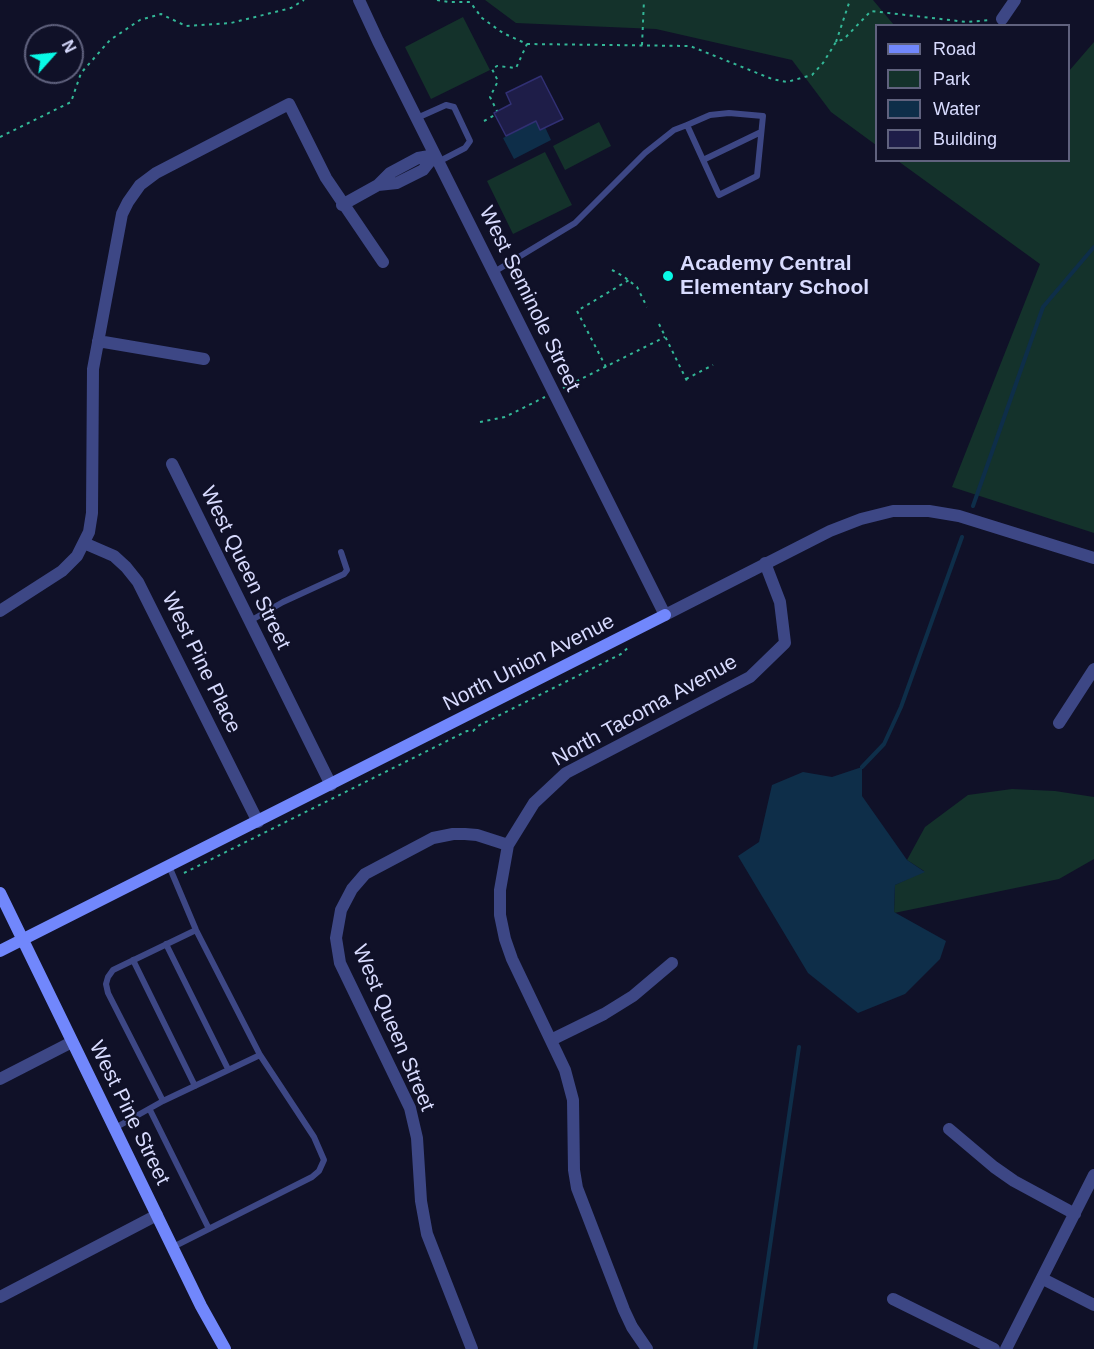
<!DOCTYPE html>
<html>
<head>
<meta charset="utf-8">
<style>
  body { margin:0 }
  #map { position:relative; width:1094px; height:1349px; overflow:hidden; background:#101128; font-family:Arial,sans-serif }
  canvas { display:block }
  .legend { position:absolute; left:875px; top:24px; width:195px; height:138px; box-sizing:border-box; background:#101128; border:2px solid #60627e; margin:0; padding:8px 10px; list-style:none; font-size:18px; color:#d8dbfe }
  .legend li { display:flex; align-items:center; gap:12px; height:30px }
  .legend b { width:30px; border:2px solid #60627e }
  .north { position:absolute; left:24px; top:24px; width:60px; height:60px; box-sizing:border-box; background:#101128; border:2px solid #60627e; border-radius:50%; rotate:63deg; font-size:16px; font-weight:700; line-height:24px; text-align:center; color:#d8dbfe }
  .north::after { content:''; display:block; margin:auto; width:21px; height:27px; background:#09f9e6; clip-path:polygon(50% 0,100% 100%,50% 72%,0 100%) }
</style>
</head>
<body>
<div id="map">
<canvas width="1094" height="1349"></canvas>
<ul class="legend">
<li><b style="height:8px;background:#7187fc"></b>Road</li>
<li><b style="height:16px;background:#14322b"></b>Park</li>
<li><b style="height:16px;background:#0e2e49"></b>Water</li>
<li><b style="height:16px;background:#1e1d48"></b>Building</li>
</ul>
<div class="north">N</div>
</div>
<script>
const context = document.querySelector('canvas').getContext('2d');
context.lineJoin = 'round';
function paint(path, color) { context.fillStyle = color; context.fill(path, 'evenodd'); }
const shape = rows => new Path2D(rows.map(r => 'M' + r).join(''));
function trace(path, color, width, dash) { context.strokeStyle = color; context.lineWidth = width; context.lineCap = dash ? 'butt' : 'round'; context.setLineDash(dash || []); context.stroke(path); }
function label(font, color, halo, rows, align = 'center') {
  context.font = font + ' Arial,sans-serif'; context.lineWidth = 4.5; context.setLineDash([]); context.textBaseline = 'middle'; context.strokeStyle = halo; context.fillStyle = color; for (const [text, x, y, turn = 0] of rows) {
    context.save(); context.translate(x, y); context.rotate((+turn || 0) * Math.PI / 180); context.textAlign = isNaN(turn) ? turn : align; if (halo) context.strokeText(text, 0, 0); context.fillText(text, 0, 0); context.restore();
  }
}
paint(shape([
  [485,0,873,0,894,25,876,26,876,145,831,112,792,60,656,29,516,23],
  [463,17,490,70,431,99,405,47],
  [1094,42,1094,533,952,487,1040,264,898,161,1068,160,1069,71],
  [599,122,611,146,565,170,553,146],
  [545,152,572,205,513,234,487,181],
  [1012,789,1055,791,1094,797,1094,859,1059,879,894,913,895,885,924,871,907,860,925,827,968,795]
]), '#14322b');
paint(shape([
  [536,121,540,130,545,127,551,140,514,159,503,138],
  [862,767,862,796,907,860,925,872,895,885,894,912,946,941,940,959,905,994,858,1013,808,973,738,856,759,842,772,785,803,772,832,777]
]), '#0e2e49');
trace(shape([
  [973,506,1043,307,1094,247],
  [862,767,884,744,901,707,962,537],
  [755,1349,799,1047]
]), '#0e2e49', 4);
const building = shape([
  [541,76,563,119,540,130,536,121,506,136,494,113,511,104,506,93,541,76]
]);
paint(building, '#1e1d48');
trace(building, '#313074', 1.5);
trace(shape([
  [437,0,449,2,470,2,482,18,503,33,527,44,516,68,497,66,492,69,498,81,490,97,497,111],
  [836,42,850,0],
  [527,44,690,46,772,79,787,82,812,75,823,63,836,42,844,39,871,11,967,22,990,20],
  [642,45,644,0],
  [484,121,495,115],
  [0,137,71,102,81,73,110,40,140,20,161,14,186,26,231,23,291,8,304,0],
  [612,270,623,276,637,287,647,307],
  [659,324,688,383],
  [606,367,577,311,629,280],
  [686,379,713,365],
  [563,388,665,337],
  [480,422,505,417,545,397],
  [184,873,467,731,473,731,478,726,621,654,630,646]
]), '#33b797', 2, [3, 4.5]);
trace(shape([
  [417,118,446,105,454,107,470,141,465,148,438,162],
  [703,160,761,132],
  [494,272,575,223,645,153,674,130,687,125,710,115,729,113,763,116,757,176,719,195,687,125],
  [250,621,283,602,344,574,347,570,341,552],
  [169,866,196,930,260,1055,314,1137,324,1160,319,1171,312,1177,173,1247],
  [166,944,228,1069],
  [133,960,195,1086],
  [163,1101,260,1055],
  [150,1110,209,1229],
  [115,1128,163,1101,108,993,106,984,108,977,113,970,196,930]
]), '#3d4785', 6);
trace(shape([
  [359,0,378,41,665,615,830,531,861,519,893,511,929,511,959,516,1094,558],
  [1002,19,1015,0],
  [378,185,397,183,423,170,435,155],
  [342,205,378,185,390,173,418,158,435,155],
  [98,341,204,359],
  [172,464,331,785],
  [84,543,114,556,126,567,138,582,258,822],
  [0,611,62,571,77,556,89,532,92,513,93,369,122,214,128,202,140,185,156,173,289,104,326,178,383,262],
  [1059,723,1094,669],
  [508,845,500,890,500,915,505,939,512,959,565,1070,573,1100,574,1170,577,1188,624,1310,632,1327,647,1349],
  [551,1040,604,1014,633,996,672,963],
  [0,1079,72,1042],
  [949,1129,994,1167,1014,1181,1075,1214],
  [1043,1279,1094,1305],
  [0,1297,157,1215],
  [893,1299,994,1349],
  [472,1349,427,1234,421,1201,417,1138,410,1108,340,963,336,938,341,910,352,889,365,874,433,838,453,834,465,834,477,835,508,845,534,803,566,773,750,677,785,643,780,602,765,563],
  [1006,1349,1094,1175]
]), '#3d4785', 12);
trace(shape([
  [0,893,201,1306,225,1349],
  [0,951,665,615]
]), '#7187fc', 12);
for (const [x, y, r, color] of [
  [668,276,6,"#09f9e6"]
]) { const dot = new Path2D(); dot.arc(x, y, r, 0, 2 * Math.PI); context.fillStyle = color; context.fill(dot); trace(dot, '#101128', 2); }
label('bold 21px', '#d8dbfe', '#101128', [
  ["Academy Central",680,264],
  ["Elementary School",680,288]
], 'left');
label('21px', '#d8dbfe', '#101128', [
  ["West Seminole Street",529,299,64],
  ["West Queen Street",245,568,64],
  ["West Pine Place",201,663,64],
  ["North Union Avenue",529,663,-27],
  ["North Tacoma Avenue",645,711,-29],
  ["West Queen Street",393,1028,67],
  ["West Pine Street",129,1113,64]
]);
</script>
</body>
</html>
